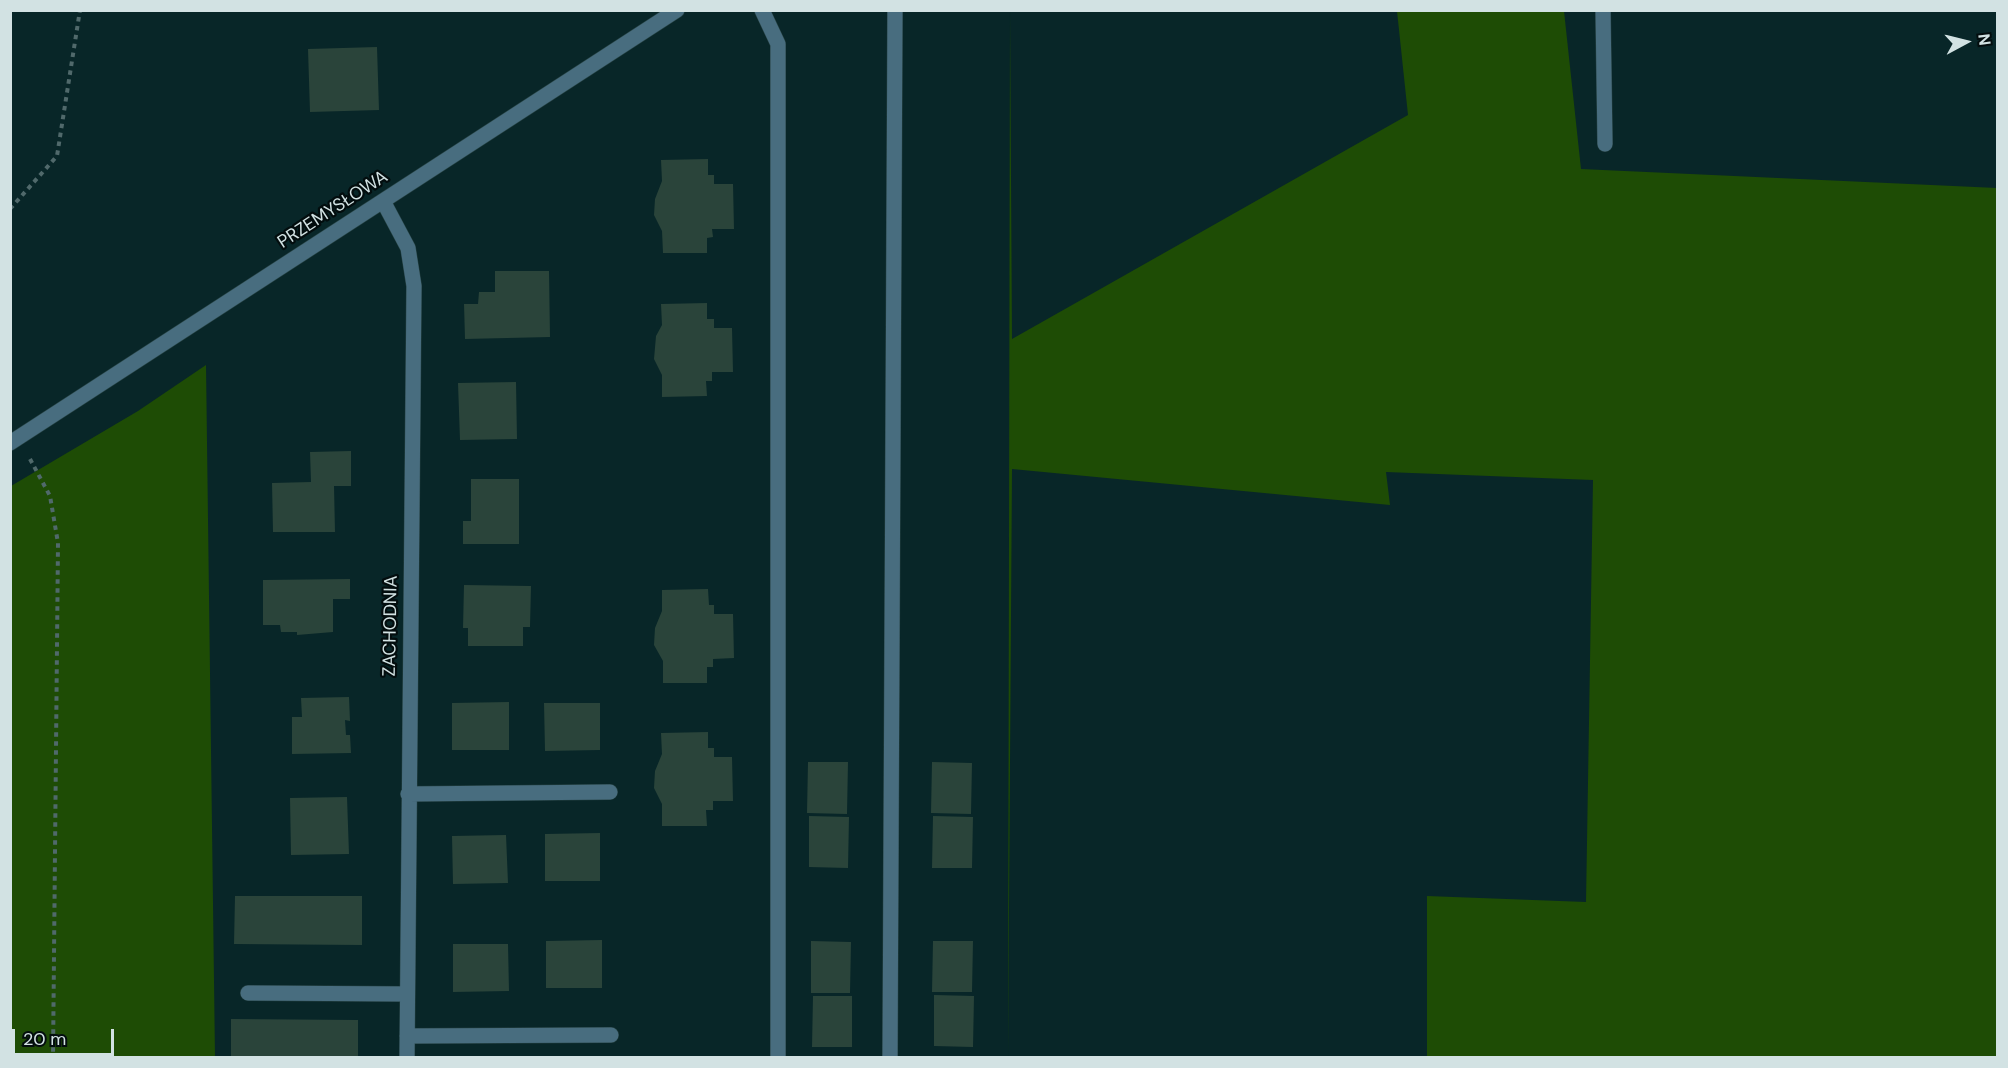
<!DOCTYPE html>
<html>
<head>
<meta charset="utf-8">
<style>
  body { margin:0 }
  #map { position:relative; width:2008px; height:1068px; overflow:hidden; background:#082628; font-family:"DM Sans",sans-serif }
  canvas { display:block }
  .frame { position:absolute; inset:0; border:12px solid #d2e2e3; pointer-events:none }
  .north { position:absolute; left:1936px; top:12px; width:60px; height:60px; -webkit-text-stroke:4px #030d0e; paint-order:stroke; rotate:83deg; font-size:16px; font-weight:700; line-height:24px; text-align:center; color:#d2e2e3 }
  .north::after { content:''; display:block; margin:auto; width:21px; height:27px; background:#d2e2e3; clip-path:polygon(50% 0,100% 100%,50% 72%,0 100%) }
  .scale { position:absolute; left:12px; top:1029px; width:102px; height:27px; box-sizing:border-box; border:3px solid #d2e2e3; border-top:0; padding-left:8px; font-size:18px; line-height:21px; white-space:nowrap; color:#d2e2e3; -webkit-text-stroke:4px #030d0e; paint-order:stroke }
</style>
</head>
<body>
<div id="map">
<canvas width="2008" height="1068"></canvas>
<div class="frame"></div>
<div class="north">N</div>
<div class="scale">20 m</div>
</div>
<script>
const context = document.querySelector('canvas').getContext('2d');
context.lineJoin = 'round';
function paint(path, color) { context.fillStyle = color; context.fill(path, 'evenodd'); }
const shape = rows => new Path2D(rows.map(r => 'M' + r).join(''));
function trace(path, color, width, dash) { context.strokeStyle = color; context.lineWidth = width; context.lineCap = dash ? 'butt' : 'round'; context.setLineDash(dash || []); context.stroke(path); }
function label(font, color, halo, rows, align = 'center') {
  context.font = font + ' "DM Sans",sans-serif'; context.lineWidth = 4.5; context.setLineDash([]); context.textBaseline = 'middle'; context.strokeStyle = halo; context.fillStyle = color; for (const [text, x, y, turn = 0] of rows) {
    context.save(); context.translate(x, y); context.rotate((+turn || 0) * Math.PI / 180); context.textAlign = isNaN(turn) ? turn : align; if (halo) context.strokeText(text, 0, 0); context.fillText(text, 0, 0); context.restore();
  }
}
paint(shape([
  [1010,11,1012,339,1408,115,1397,11,1564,11,1581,169,1997,188,1997,1057,1427,1057,1427,896,1586,902,1593,480,1386,472,1390,505,1012,469,1008,1057],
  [206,365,215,1057,11,1057,11,486,138,411]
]), '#1e4c05');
paint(shape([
  [377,47,379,110,310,112,308,49],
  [708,159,708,175,714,175,714,184,733,184,734,229,712,229,713,237,707,238,707,253,663,253,662,231,654,215,655,199,662,181,661,160],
  [495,271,549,271,550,337,465,339,464,304,478,304,479,292,495,292],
  [707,303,707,319,714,319,714,328,732,328,733,372,712,372,712,381,706,381,707,396,662,397,662,375,654,359,656,336,662,325,661,304],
  [516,382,517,439,460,440,458,383],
  [351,451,351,486,334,486,335,532,273,532,272,483,311,482,310,452],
  [471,479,519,479,519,544,463,544,463,521,471,521],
  [350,579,350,599,333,599,333,632,297,635,297,632,281,632,280,625,263,625,263,580],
  [464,585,531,586,530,627,523,627,523,646,468,646,468,628,463,628],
  [708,589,709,605,714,605,714,614,733,614,734,658,713,659,713,667,707,667,707,683,663,683,663,661,654,645,655,628,662,611,662,590],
  [349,697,350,721,345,720,346,735,350,735,351,753,292,754,292,717,302,717,301,698],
  [509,702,509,750,452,750,452,703],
  [544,703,600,703,600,750,545,751],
  [708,732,708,748,714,748,714,757,732,757,733,801,713,801,713,810,706,810,707,826,662,826,662,804,654,788,655,771,662,754,661,733],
  [808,762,848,762,847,814,807,813],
  [932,762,972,763,971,814,931,813],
  [347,797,349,854,291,855,290,798],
  [809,816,849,817,848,868,809,867],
  [933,816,973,817,972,868,932,868],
  [600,833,600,881,545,881,545,834],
  [506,835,508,883,453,884,452,836],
  [235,896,362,896,362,945,234,944],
  [602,940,602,988,546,988,546,941],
  [811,941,851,942,850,993,811,993],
  [933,941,973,941,972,992,932,992],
  [453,944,508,944,509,991,453,992],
  [934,995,974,996,973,1047,934,1046],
  [813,996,852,996,852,1047,812,1047],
  [231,1019,358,1020,358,1058,231,1058]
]), '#2a443a');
const minor = shape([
  [762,10,778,44,778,1058],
  [1603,10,1605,144],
  [383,201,408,248,414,286,407,1058],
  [10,443,677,10],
  [408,794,610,792],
  [248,993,407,994],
  [407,1036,611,1035],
  [890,1058,895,10]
]);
trace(minor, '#284446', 16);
trace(shape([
  [10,209,57,156,80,10],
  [30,459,50,496,58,543,53,1058]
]), '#50696b', 4, [4.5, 4.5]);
trace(minor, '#486d7f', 15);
label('18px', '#d2e2e3', '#030d0e', [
  ["PRZEMYSŁOWA",333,210,-33],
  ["ZACHODNIA",391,626,-89]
]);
</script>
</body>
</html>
